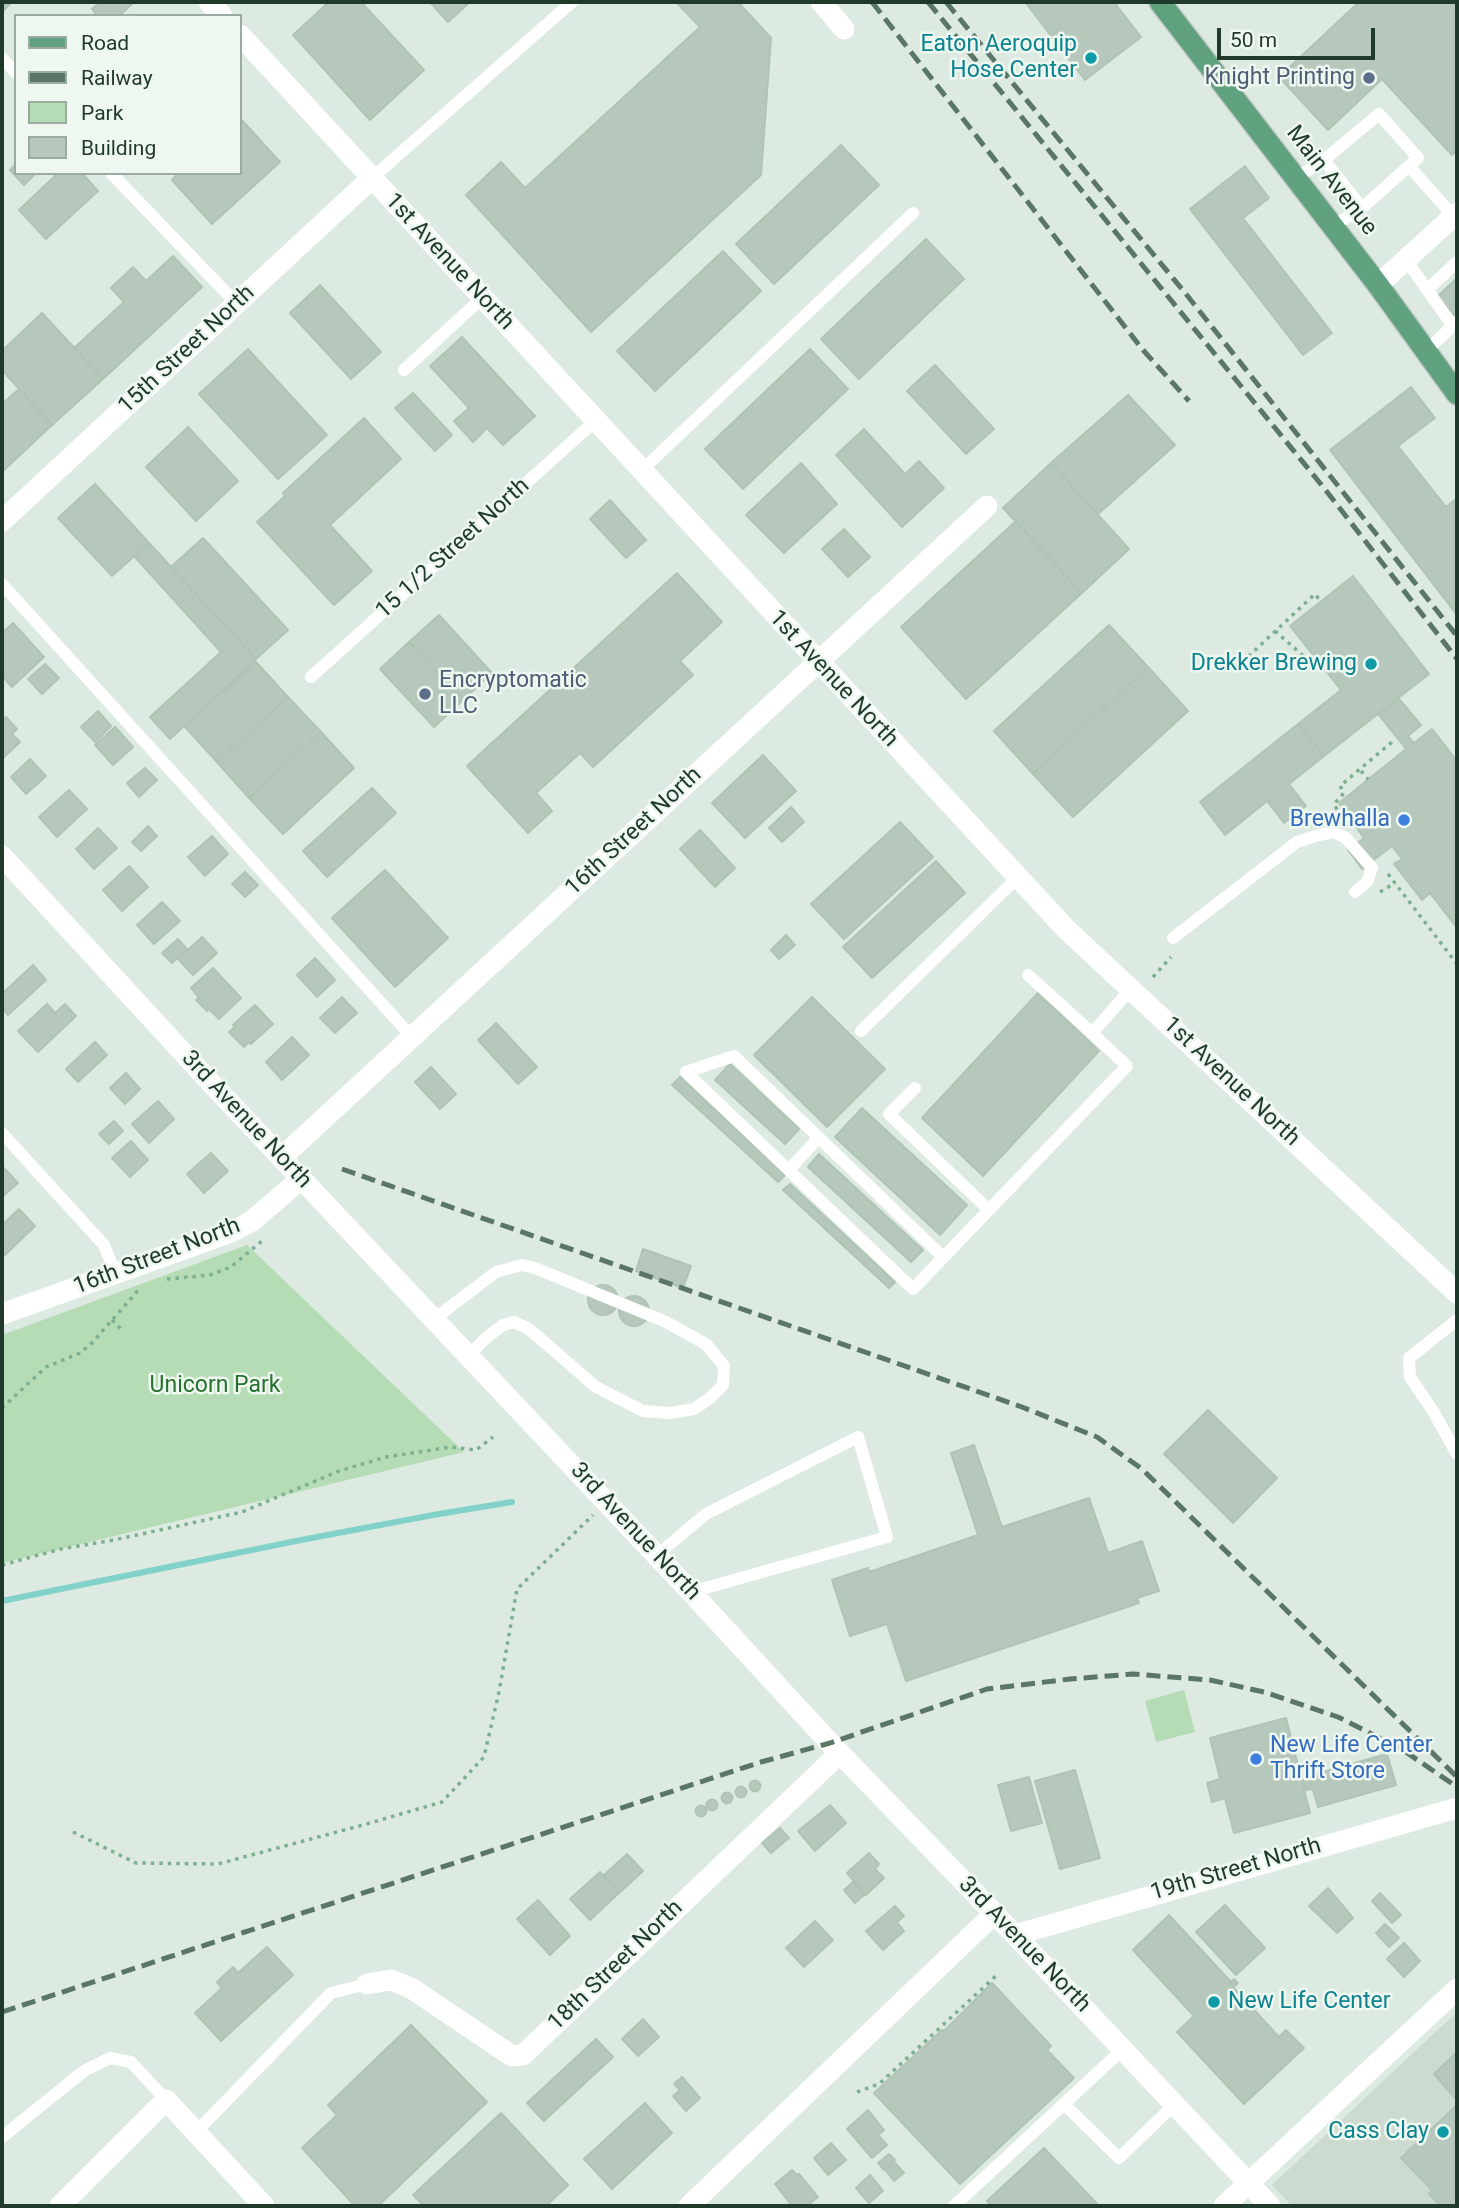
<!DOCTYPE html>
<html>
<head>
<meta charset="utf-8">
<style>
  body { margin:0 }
  #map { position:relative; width:1459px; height:2208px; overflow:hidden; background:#ddeae1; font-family:Roboto,sans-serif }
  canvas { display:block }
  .frame { position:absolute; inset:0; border:4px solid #1f3a2b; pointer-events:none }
  .legend { position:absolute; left:14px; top:14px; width:228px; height:161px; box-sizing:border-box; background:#eef7f0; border:2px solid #9baba1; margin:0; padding:9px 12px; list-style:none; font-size:21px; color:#1f3a2b }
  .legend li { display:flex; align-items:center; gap:14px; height:35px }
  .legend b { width:35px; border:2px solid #9baba1 }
  .scale { position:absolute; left:1217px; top:28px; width:158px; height:32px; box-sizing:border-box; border:4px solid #1f3a2b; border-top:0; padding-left:9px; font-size:21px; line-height:24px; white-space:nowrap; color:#1f3a2b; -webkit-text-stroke:5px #eef7f0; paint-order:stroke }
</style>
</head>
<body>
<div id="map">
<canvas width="1459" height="2208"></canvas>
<div class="frame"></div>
<ul class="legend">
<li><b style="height:9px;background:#60a17f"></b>Road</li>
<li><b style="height:9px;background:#597666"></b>Railway</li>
<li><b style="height:19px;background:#b5dcb5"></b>Park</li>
<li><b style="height:19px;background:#b6c8bc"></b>Building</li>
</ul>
<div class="scale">50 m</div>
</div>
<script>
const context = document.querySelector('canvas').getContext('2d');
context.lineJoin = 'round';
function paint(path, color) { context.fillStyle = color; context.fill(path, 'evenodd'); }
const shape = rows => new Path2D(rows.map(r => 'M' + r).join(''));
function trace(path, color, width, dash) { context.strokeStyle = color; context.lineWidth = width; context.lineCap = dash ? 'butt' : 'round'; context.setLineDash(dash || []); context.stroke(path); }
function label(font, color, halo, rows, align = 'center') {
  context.font = font + ' Roboto,sans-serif'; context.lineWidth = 5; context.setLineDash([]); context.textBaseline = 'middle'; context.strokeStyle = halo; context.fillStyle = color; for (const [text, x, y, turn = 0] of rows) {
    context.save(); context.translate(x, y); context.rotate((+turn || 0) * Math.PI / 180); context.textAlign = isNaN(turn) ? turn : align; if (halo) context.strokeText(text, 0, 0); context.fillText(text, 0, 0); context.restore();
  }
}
paint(shape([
  [1457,2012,1457,2206,1292,2206,1272,2185]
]), '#ccdad0');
paint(shape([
  [247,1245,464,1452,2,1563,2,1335],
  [1184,1690,1195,1732,1156,1742,1145,1701]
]), '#b5dcb5');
trace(shape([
  [2,1601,301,1540,433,1515,512,1502]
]), '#82d2c9', 6);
const building = shape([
  [2,2,12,2,2,12,2,2],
  [100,2,132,2,133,3,119,16,98,16,92,9,100,2],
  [329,2,361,2,424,70,370,120,293,35,329,2],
  [430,2,470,2,448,22,430,2],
  [676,2,738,2,771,38,761,175,591,332,466,195,501,162,525,188,700,27,676,2],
  [1025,2,1114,2,1141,37,1085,80,1025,2],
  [1359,2,1457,2,1457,150,1452,155,1382,79,1328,130,1279,77,1359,2],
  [240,118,280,162,212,224,172,180,178,173,240,173,240,118],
  [841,145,879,185,774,284,736,244,841,145],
  [16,164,16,173,36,173,24,185,10,170,16,164],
  [1245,166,1269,198,1243,218,1332,333,1303,355,1190,209,1245,166],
  [58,173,82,173,98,191,46,239,19,210,58,173],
  [926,239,964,279,859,379,821,339,926,239],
  [723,251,761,291,655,391,617,351,723,251],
  [173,256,202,287,103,379,74,348,124,302,111,288,133,267,146,281,173,256],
  [1457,278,1457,311,1454,315,1437,297,1457,278],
  [320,285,381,352,351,379,290,313,320,285],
  [42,313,103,379,52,425,2,370,2,351,42,313],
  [462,337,535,416,503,445,487,428,473,442,454,421,469,408,430,366,462,337],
  [248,349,327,435,278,479,199,394,248,349],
  [810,349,848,389,743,489,705,449,810,349],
  [935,365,994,429,966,454,907,391,935,365],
  [1411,387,1435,418,1398,446,1446,507,1457,498,1457,615,1330,450,1411,387],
  [19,389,52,425,2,472,2,404,19,389],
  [413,393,452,435,435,451,395,408,413,393],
  [1128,395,1175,445,1098,514,1051,463,1128,395],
  [364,418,401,459,330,525,372,571,334,605,257,522,285,496,283,493,364,418],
  [188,427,238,481,196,521,146,467,188,427],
  [864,429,905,474,919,461,944,488,902,527,836,455,864,429],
  [801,463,837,504,784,553,746,515,801,463],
  [1051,463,1129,549,1082,593,1003,508,1051,463],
  [95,484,149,543,112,576,58,518,95,484],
  [610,500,646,540,626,558,590,519,610,500],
  [1016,521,1082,593,966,699,901,627,1016,521],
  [844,529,870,557,848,577,822,549,844,529],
  [203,538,288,630,256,659,171,567,203,538],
  [149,543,256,659,170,739,150,717,221,652,134,556,149,543],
  [677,573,722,622,680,661,693,675,593,767,580,753,536,793,552,811,528,833,467,766,677,573],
  [1353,576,1429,674,1324,756,1298,724,1341,690,1290,626,1353,576],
  [439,615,492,673,463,700,409,642,439,615],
  [13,623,44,657,12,687,2,676,2,633,13,623],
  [1109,625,1148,667,1033,774,994,731,1109,625],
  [409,642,463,700,434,727,380,669,409,642],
  [256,662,288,697,217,762,185,727,256,662],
  [45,664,59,678,42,694,28,679,45,664],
  [1148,667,1188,711,1073,817,1033,774,1148,667],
  [288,697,321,732,249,798,217,762,288,697],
  [1399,699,1421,725,1408,736,1414,743,1432,729,1457,761,1457,928,1430,893,1422,900,1394,864,1402,859,1392,846,1362,869,1348,850,1364,838,1339,803,1406,749,1379,715,1399,699],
  [98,711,111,726,95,742,81,727,98,711],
  [6,717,17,729,12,734,20,742,2,759,2,721,6,717],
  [1298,724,1324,756,1289,784,1306,806,1284,823,1267,801,1225,835,1200,802,1298,724],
  [115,727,133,747,113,765,95,745,115,727],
  [321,732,354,768,283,834,249,798,321,732],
  [763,755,796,791,745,838,712,803,763,755],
  [30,759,46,776,26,794,11,777,30,759],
  [145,768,157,780,139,797,127,783,145,768],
  [372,788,396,813,327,877,303,851,372,788],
  [69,790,87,809,57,837,39,817,69,790],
  [791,807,804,822,782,842,769,828,791,807],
  [900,822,933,857,844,939,811,904,900,822],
  [148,826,157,836,141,851,132,842,148,826],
  [98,828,117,848,94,869,76,849,98,828],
  [700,830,735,868,715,887,680,849,700,830],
  [212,836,228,854,205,876,188,857,212,836],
  [936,861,965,893,872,978,843,947,936,861],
  [129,866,148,887,122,911,103,890,129,866],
  [385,870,448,938,395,987,332,918,385,870],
  [245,872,258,885,245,897,232,884,245,872],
  [162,902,180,921,154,944,137,925,162,902],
  [786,935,795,945,779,959,771,950,786,935],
  [202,937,217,953,193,975,178,959,202,937],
  [178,939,187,949,172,963,162,953,178,939],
  [315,958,335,980,317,997,297,975,315,958],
  [33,965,46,980,8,1015,2,1008,2,994,33,965],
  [213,968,241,998,219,1019,209,1009,207,1011,196,1000,199,998,191,988,213,968],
  [1038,993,1099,1051,983,1176,922,1118,1038,993],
  [342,997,357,1013,335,1033,320,1018,342,997],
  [812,997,885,1069,827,1127,754,1055,812,997],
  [47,1004,55,1013,65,1004,76,1016,38,1052,18,1031,47,1004],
  [255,1005,273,1024,251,1044,249,1042,244,1047,229,1032,235,1027,233,1025,255,1005],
  [496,1023,537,1067,518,1084,478,1040,496,1023],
  [292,1037,309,1055,282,1080,266,1062,292,1037],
  [95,1042,107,1055,78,1082,66,1069,95,1042],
  [730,1064,799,1129,785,1144,715,1080,730,1064],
  [431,1067,456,1094,440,1109,415,1082,431,1067],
  [126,1073,140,1089,125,1104,110,1088,126,1073],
  [680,1077,785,1175,778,1182,672,1085,680,1077],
  [158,1101,174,1119,149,1143,132,1124,158,1101],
  [862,1108,967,1205,940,1235,835,1137,862,1108],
  [114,1121,123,1131,109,1144,99,1134,114,1121],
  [131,1141,148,1160,130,1177,112,1158,131,1141],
  [211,1153,228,1171,204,1193,187,1174,211,1153],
  [819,1154,923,1250,911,1262,808,1167,819,1154],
  [2,1166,18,1183,2,1197,2,1166],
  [790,1184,895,1282,889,1288,783,1190,790,1184],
  [19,1209,35,1226,5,1255,2,1251,2,1225,19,1209],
  [643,1249,691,1266,683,1288,636,1271,643,1249],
  '588 1300a15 15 0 1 1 30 0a15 15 0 1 1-30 0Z',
  '619 1311a15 15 0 1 1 30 0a15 15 0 1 1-30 0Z',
  [1208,1410,1277,1478,1233,1523,1164,1454,1208,1410],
  [974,1445,1002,1527,1089,1498,1108,1553,1142,1541,1159,1591,1137,1598,1139,1603,906,1681,887,1624,850,1636,832,1580,868,1568,869,1572,978,1535,951,1453,974,1445],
  [1286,1718,1310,1813,1234,1833,1225,1798,1212,1802,1207,1783,1220,1779,1210,1738,1286,1718],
  [1387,1754,1396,1785,1318,1807,1309,1776,1387,1754],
  [1075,1770,1100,1858,1060,1869,1035,1781,1075,1770],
  [1029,1777,1042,1823,1011,1831,998,1785,1029,1777],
  [1309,1778,1312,1789,1305,1790,1302,1780,1309,1778],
  '749.5 1786a5.5 5.5 0 1 1 11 0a5.5 5.5 0 1 1-11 0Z',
  '735.5 1792a5.5 5.5 0 1 1 11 0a5.5 5.5 0 1 1-11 0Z',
  '721.5 1798a5.5 5.5 0 1 1 11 0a5.5 5.5 0 1 1-11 0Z',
  '706.5 1805a5.5 5.5 0 1 1 11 0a5.5 5.5 0 1 1-11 0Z',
  [830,1805,846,1823,815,1851,798,1831,830,1805],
  '695.5 1811a5.5 5.5 0 1 1 11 0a5.5 5.5 0 1 1-11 0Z',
  [780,1828,789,1838,771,1853,762,1843,780,1828],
  [869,1853,879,1864,875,1869,884,1878,866,1895,847,1873,869,1853],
  [627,1854,643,1871,619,1893,603,1876,627,1854],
  [600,1872,619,1893,590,1920,570,1899,600,1872],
  [853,1882,865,1894,855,1903,844,1890,853,1882],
  [1328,1888,1353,1918,1337,1933,1309,1906,1328,1888],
  [1380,1893,1401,1915,1392,1923,1372,1901,1380,1893],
  [538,1900,570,1936,550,1955,517,1919,538,1900],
  [1225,1905,1265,1948,1236,1975,1196,1932,1225,1905],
  [895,1906,904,1916,897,1922,904,1931,883,1950,866,1931,895,1906],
  [1169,1915,1231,1982,1234,1979,1238,1983,1233,1987,1279,2037,1286,2030,1304,2048,1244,2104,1177,2032,1194,2016,1133,1950,1169,1915],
  [815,1921,833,1940,804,1967,786,1948,815,1921],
  [1385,1924,1399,1938,1389,1947,1376,1933,1385,1924],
  [1404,1943,1420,1961,1404,1977,1387,1959,1404,1943],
  [267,1947,293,1975,221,2041,195,2013,222,1988,217,1982,233,1967,238,1973,267,1947],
  [992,1983,1051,2046,1047,2050,1074,2078,960,2184,874,2093,942,2030,944,2031,992,1983],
  [643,2019,659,2037,638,2056,622,2039,643,2019],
  [411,2025,487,2102,378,2206,355,2206,302,2148,337,2115,328,2105,411,2025],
  [596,2039,613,2057,544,2121,527,2103,596,2039],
  [1457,2052,1457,2100,1434,2074,1457,2052],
  [682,2077,700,2098,686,2111,673,2096,680,2090,674,2084,682,2077],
  [645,2103,672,2133,612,2189,584,2159,645,2103],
  [1457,2105,1457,2206,1441,2206,1429,2194,1432,2190,1401,2158,1457,2105],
  [868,2110,884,2130,878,2135,887,2145,872,2158,847,2129,868,2110],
  [501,2113,568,2185,546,2206,424,2206,413,2195,501,2113],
  [831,2143,846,2160,828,2175,814,2158,831,2143],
  [1044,2148,1099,2206,992,2206,987,2201,1044,2148],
  [889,2154,895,2160,884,2170,878,2163,889,2154],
  [895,2163,904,2173,894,2181,886,2171,895,2163],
  [792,2170,797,2175,799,2174,818,2197,807,2206,792,2206,775,2184,792,2170],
  [870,2175,883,2191,869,2203,856,2188,870,2175]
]);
paint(building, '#b6c8bc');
trace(building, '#b0c4b6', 2);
const primary = shape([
  [1160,2,1378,285,1457,394]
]);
trace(primary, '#c0c8c4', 24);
trace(shape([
  [1275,631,1307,659,1312,654],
  [1236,668,1315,594,1321,602],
  [1361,771,1368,779],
  [1341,817,1334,804,1344,793,1340,786,1392,742],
  [1388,874,1457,964],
  [1380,892,1395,883],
  [1153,977,1171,957],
  [167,1279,210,1275,231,1267,263,1240],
  [112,1320,124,1332],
  [2,1408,46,1367,80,1353,92,1343,141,1287],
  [2,1565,61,1549,114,1540,242,1512,339,1471,386,1457,451,1447,476,1450,493,1437],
  [73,1832,136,1863,218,1864,363,1825,442,1802,484,1757,499,1692,517,1589,593,1515],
  [857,2092,879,2084,997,1975]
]), '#7daf91', 3.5, [3.5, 5]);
trace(shape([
  [2,58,16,73],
  [1409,166,1418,158,1379,114,1324,160,1362,208,1409,166,1454,217],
  [111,173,237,304],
  [372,178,572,2],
  [1296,178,1324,160],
  [1333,226,1362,208],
  [1406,260,1453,326],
  [1427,290,1457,262],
  [1426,351,1457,322],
  [404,370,482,298],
  [641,471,913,213],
  [2,584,412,1037],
  [311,677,595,421],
  [1173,938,1297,842,1316,836,1333,832,1346,838,1372,868,1367,882,1355,892],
  [1028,975,1092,1033],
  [861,1031,1017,878],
  [915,1088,889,1114,989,1210],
  [2,1133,104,1245,115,1272],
  [789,1170,818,1138],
  [943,1257,734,1056,686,1072,913,1289,1127,1066,1092,1033,1131,989],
  [434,1319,496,1272,522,1265,535,1268,664,1321,706,1344,724,1366,723,1385,710,1398,694,1409,669,1413,643,1411,596,1387,529,1329,514,1322,503,1325,487,1337,468,1356],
  [1457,1320,1409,1358,1410,1377,1433,1411,1457,1454],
  [657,1555,706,1514,858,1437,887,1537,691,1592],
  [1064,2104,1119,2158,1175,2104],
  [196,2132,331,1993,367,1984],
  [2,2137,84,2071,110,2058,131,2062,166,2100],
  [954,2206,1123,2049]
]), '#fff', 12);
trace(shape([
  [821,2,844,29],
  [1378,285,1457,213],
  [2,521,372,178],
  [2,856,211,1083,691,1592,830,1743,1015,1935,1270,2206],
  [281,1158,987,506],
  [2,1314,231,1232,252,1221,301,1179],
  [1015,1935,1457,1808],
  [367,1984,391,1980,411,1988,512,2056,523,2055,840,1753],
  [60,2206,166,2100,264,2206],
  [689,2206,995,1913],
  [1224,2206,1457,1989]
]), '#fff', 21);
trace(shape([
  [209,2,222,16],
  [240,35,1066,929,1457,1293]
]), '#fff', 21);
trace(primary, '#60a17f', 21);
trace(shape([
  [872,2,1143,350,1189,401],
  [928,2,1324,488,1457,659],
  [946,2,1186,294,1457,636],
  [342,1169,1022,1407,1097,1437,1142,1469,1457,1777],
  [2,2012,761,1762,830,1743,987,1689,1070,1679,1133,1674,1210,1680,1264,1692,1338,1717,1400,1748,1457,1787]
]), '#597666', 5, [14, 7]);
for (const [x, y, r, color] of [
  [1091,58,7,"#0f9aa8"],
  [1369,78,7,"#5c6f8a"],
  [1371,664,7,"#0f9aa8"],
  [425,694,7,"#5c6f8a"],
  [1404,820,7,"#3f7fe0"],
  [1256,1759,7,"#3f7fe0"],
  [1214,2002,7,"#0f9aa8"],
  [1443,2132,7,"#0f9aa8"]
]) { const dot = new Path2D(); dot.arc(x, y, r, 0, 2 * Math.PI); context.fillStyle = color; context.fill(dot); trace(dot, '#eef7f0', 2.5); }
label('23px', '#0d838f', '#eef7f0', [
  ["Eaton Aeroquip",1077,45],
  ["Hose Center",1077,71],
  ["Drekker Brewing",1357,664],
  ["New Life Center",1228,2002,"left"],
  ["Cass Clay",1429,2132]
], 'right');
label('23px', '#4e5e75', '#eef7f0', [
  ["Knight Printing",1355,78],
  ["Encryptomatic",439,681,"left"],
  ["LLC",439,707,"left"]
], 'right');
label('23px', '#1f3a2b', '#eef7f0', [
  ["Main Avenue",1331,181,52],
  ["1st Avenue North",449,262,47],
  ["15th Street North",187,350,-43],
  ["15 1/2 Street North",453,549,-42],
  ["1st Avenue North",833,679,47],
  ["16th Street North",634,832,-43],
  ["1st Avenue North",1231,1082,43],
  ["3rd Avenue North",246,1120,47],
  ["16th Street North",157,1257,-21],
  ["3rd Avenue North",635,1532,47],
  ["19th Street North",1236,1870,-16],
  ["3rd Avenue North",1024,1945,46],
  ["18th Street North",616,1966,-44]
]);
label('23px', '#366cbe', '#eef7f0', [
  ["Brewhalla",1390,820],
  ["New Life Center",1270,1746,"left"],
  ["Thrift Store",1270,1772,"left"]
], 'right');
label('23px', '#287230', '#eef7f0', [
  ["Unicorn Park",215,1386]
]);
</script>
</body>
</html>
